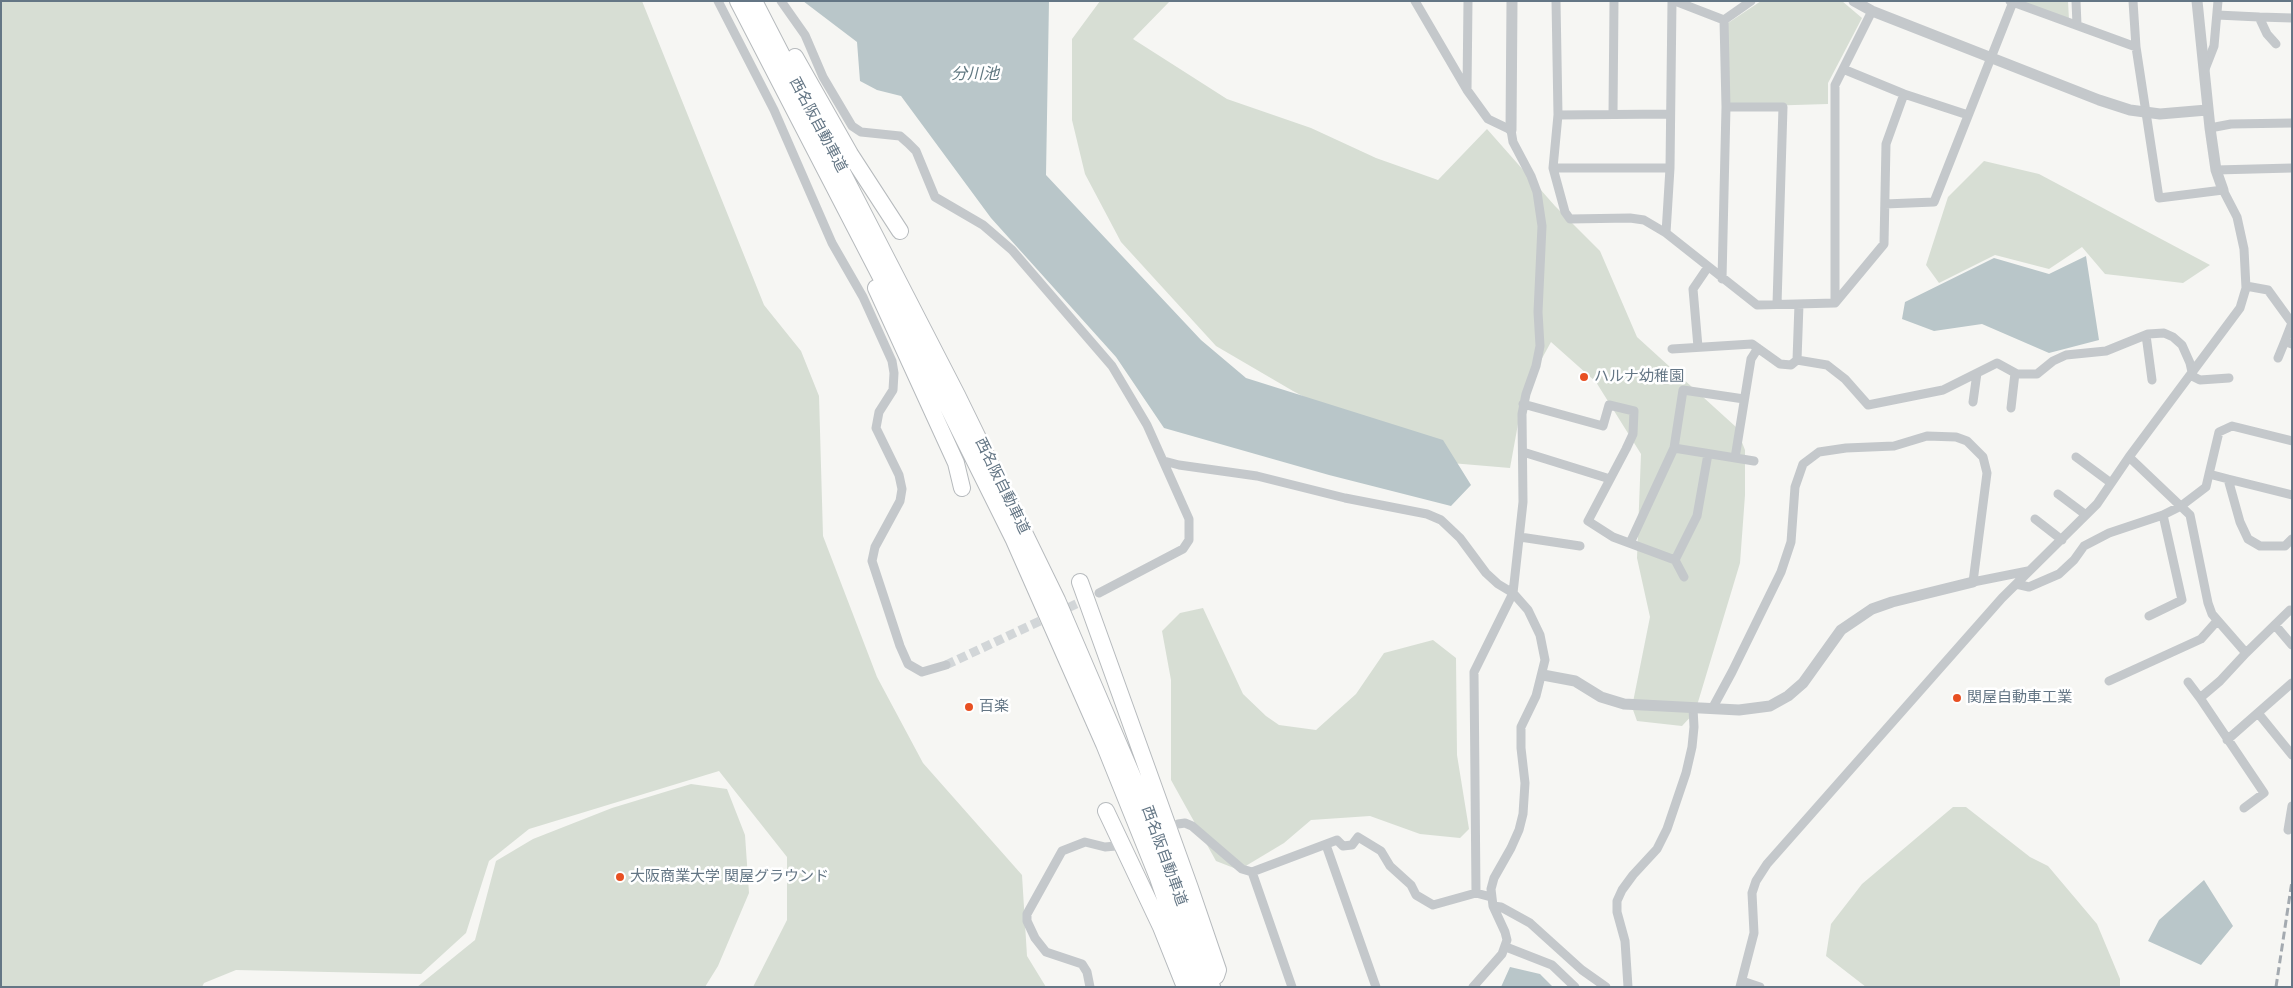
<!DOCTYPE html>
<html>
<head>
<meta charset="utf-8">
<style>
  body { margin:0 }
  #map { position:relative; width:2293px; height:988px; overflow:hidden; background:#f6f6f3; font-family:"Noto Sans",sans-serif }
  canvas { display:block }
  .frame { position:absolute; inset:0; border:2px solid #647685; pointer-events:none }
</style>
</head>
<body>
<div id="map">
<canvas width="2293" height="988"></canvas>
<div class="frame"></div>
</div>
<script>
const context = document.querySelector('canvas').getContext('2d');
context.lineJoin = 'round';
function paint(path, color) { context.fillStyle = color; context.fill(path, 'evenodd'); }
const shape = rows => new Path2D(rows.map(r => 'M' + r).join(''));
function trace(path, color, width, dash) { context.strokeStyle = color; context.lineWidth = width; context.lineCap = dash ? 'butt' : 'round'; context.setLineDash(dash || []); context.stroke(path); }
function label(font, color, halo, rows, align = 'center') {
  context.font = font + ' "Noto Sans","Noto Sans JP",sans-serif'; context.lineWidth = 5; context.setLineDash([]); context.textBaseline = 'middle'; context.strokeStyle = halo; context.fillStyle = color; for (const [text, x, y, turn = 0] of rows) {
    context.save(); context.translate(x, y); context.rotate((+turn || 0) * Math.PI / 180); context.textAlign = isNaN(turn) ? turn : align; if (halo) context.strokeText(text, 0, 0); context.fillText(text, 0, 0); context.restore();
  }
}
paint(shape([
  [1,1,642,1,764,305,801,351,819,396,823,536,877,677,923,763,1022,875,1027,956,1046,987,753,987,787,920,787,857,719,771,529,829,489,861,466,933,421,974,236,970,204,983,202,987,1,987],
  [1100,1,1170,1,1133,39,1227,99,1311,128,1376,158,1438,180,1487,129,1555,206,1600,251,1637,337,1736,427,1745,450,1745,495,1740,563,1695,712,1682,726,1637,721,1632,707,1650,617,1637,558,1641,454,1596,382,1551,342,1524,391,1510,468,1451,463,1370,432,1293,391,1216,346,1121,242,1085,174,1072,120,1072,39],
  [1761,1,1842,1,1862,18,1828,83,1828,104,1728,107,1728,23],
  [2021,1,2068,1,2069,20],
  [1984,161,2039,174,2210,265,2183,283,2105,274,2082,247,2049,269,1995,255,1939,283,1926,265,1948,197],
  [1203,608,1243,694,1266,716,1279,725,1316,730,1356,694,1384,653,1433,640,1456,658,1457,755,1469,829,1460,838,1420,834,1370,816,1311,820,1284,843,1239,870,1216,861,1171,780,1171,680,1162,631,1180,613],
  [691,784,727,789,745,835,749,893,718,966,705,987,417,987,475,940,496,861,533,839,612,808],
  [1953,807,1966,807,2030,857,2048,866,2097,924,2120,979,2120,987,1866,987,1826,956,1831,924,1862,884]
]), '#d7ded4');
paint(shape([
  [803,1,1049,1,1046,175,1201,340,1246,378,1443,440,1471,485,1451,506,1329,475,1164,428,1116,357,991,218,901,96,877,90,860,81,857,42],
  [2086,256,2099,340,2049,353,1982,324,1934,331,1902,319,1905,302,1994,258,2049,274],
  [2204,880,2233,926,2201,965,2148,941,2159,920],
  [1510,967,1540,974,1553,987,1501,987]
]), '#b9c6c9');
trace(shape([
  [946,665,1089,598]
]), '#d2d6d8', 9, [9, 4.5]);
const motorway = shape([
  [738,1,946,403,1014,540,1104,744,1158,878,1196,987],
  [754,1,957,395,1057,600,1144,803,1212,987],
  [795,57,850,154,900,231],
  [876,288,956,463,962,488],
  [1080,582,1190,888,1218,970,1216,976],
  [1106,811,1161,927,1185,987]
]);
trace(motorway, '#b6babd', 18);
trace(shape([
  [718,1,774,110,832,243,863,297,892,361,894,373,893,390,879,412,876,428,899,475,902,489,900,501,875,547,872,561,900,646,908,664,922,672,946,665],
  [781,1,805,35,823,77,852,126,861,132,900,136,908,143,916,151,935,197,983,225,1012,250,1112,366,1147,425,1189,519,1189,540,1183,549,1099,593],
  [1415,1,1467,90,1488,119,1511,130,1513,142,1531,176,1537,192,1542,226,1538,312,1540,346,1536,366,1526,394,1522,414,1523,502,1513,593,1474,672,1476,893],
  [1556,1,1558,115,1553,168,1565,212,1570,219,1630,218,1644,220,1666,233,1757,305,1835,303,1884,244,1886,144,1904,94],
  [1675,1,1724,20],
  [2010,1,2136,47],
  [2076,1,2077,25],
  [2133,1,2136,47,2159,198,2223,190,2237,217,2244,249,2246,288,2240,308,2129,457,2190,515,2208,603,2212,614,2246,653,2220,681,2200,698,2264,793,2244,808],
  [2217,15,2259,17,2267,34,2276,44],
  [2259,17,2292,18],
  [1724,20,1751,1],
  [1843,69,1904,94,1968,115],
  [2205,69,2214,46,2218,1],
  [1467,90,1468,1],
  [1726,107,1783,107,1777,304],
  [1613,114,1614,1],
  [1558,115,1670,114],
  [2210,128,2231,124,2292,123],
  [1553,168,1670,168],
  [2216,170,2292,168],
  [1885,204,1934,202,2013,2],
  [1666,233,1670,168,1672,1],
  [1722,279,1726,107,1724,20],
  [2246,286,2268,290,2292,323,2285,341,2292,344],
  [1835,303,1835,85,1872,11],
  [2146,335,2152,380],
  [1698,347,1693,289,1708,267],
  [1672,349,1752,344,1780,364,1791,365,1797,360,1799,304],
  [2278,358,2285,341],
  [1797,360,1827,365,1845,379,1868,405,1943,390,1997,363,2017,374,2037,374,2053,361,2066,355,2106,351,2148,334,2164,333,2173,337,2182,345,2190,363,2192,372],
  [2190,375,2200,380,2229,378],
  [1973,402,1977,373],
  [1523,404,1603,426,1609,405,1634,411,1633,434,1626,449,1588,521,1613,537,1675,560],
  [2011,408,2015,373],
  [2292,441,2232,426,2219,432,2209,474,2228,479,2240,522,2248,539,2260,546,2285,546,2292,539],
  [1674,448,1754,461],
  [1523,452,1610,479],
  [2076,457,2111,483],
  [1735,458,1751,359,1758,348],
  [1164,461,1179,465,1257,476,1345,498,1427,514,1441,520,1460,538,1486,573,1498,584,1513,593,1528,610,1540,635,1545,660,1536,696,1521,727,1521,748,1525,783,1523,814,1519,830,1511,848,1494,878,1491,889,1493,906,1505,932,1507,940,1502,954,1473,987],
  [2228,479,2292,495],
  [2058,494,2086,515],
  [2035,519,2062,540],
  [1520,537,1580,546],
  [1630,543,1674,448,1683,390,1744,399],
  [1684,577,1675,560,1697,516,1708,454],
  [2016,584,2029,587,2059,574,2074,560,2084,546,2109,533,2163,515],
  [2149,616,2182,600,2163,515,2181,506,2206,487,2209,474],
  [2275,625,2292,645],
  [2246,653,2290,610],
  [2109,681,2201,639,2217,621],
  [2188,682,2200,698],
  [1712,709,1732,672,1781,572,1791,542,1795,487,1803,464,1819,452,1846,448,1894,446,1927,436,1956,437,1967,441,1983,457,1987,473,1973,582,2028,571],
  [2258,713,2292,755],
  [2227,740,2292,683],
  [1178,824,1185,823,1192,826,1242,869,1252,872,1337,840,1343,846,1352,845,1358,837,1381,851,1390,866,1411,885,1416,895,1433,905,1476,893,1491,897],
  [2288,830,2292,806],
  [1326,845,1376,987],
  [1252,872,1292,987],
  [1493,906,1501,907,1530,923,1582,970,1606,987],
  [1506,947,1552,965,1575,987],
  [1742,981,1760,987],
  [1090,987,1087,972,1082,964,1046,952,1035,938,1027,921,1027,914,1062,851,1085,842,1105,847,1116,846],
  [1628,987,1625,941,1617,912,1617,901,1622,890,1633,875,1657,849,1667,829,1686,773,1692,747,1694,727,1693,708],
  [1740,987,1754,933,1752,893,1756,881,1767,864,2002,598,2097,504,2129,457]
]), '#c4c8cb', 9);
trace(shape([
  [1854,1,1872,11,2099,100,2130,110,2160,114,2207,110],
  [2197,1,2210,128,2216,170,2223,190],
  [1511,130,1512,1],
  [1543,675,1575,681,1601,697,1624,704,1739,710,1770,706,1788,696,1803,683,1841,630,1872,609,1892,602,1973,582]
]), '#c4c8cb', 11);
trace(motorway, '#fff', 16);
trace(shape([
  [2276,987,2292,881]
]), '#a4aab0', 3, [8, 4]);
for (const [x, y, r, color] of [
  [1584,377,5,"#e85022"],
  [1957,698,5,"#e85022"],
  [969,707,5,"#e85022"],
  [620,877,5,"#e85022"]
]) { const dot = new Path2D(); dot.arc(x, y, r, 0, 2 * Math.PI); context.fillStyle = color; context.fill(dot); trace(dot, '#fff', 2); }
label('15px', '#647685', '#fff', [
  ["西名阪自動車道",818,125,62],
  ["西名阪自動車道",1002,486,64],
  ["西名阪自動車道",1164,856,70]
]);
label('15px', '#647685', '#fff', [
  ["ハルナ幼稚園",1594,377],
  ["関屋自動車工業",1967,698],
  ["百楽",979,707],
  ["大阪商業大学 関屋グラウンド",630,877]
], 'left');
label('italic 16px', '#607881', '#fff', [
  ["分川池",975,74]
]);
</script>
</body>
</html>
